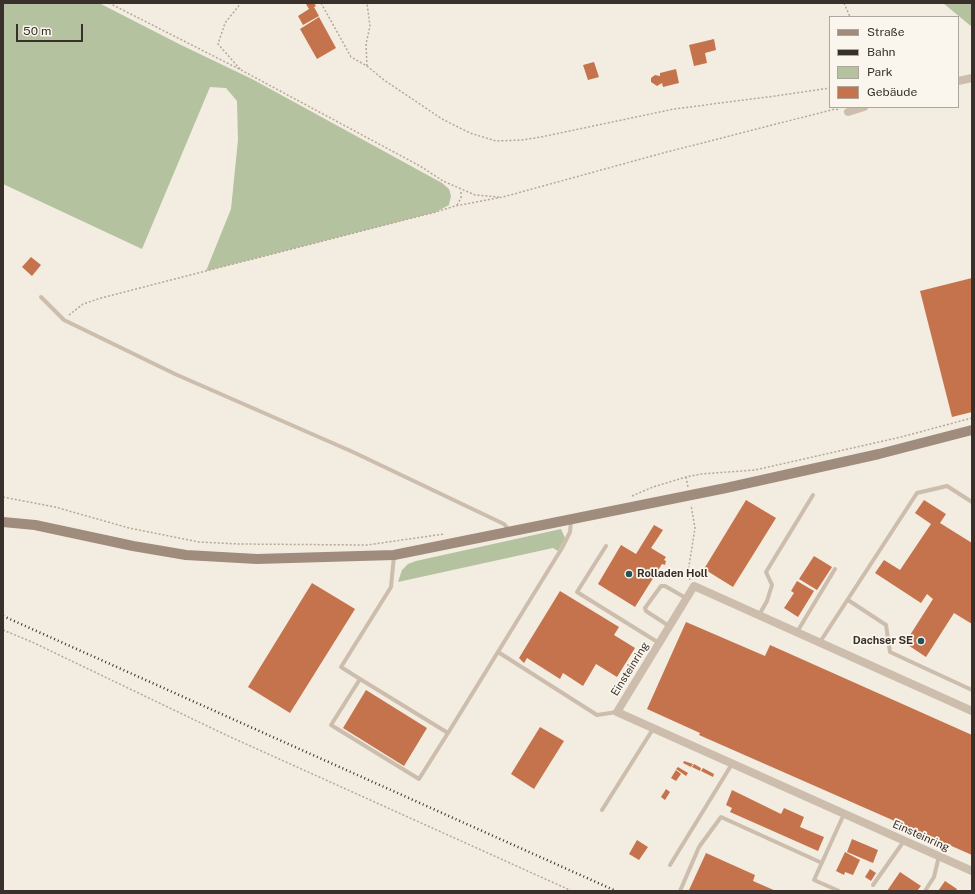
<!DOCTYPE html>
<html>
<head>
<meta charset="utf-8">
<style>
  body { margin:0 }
  #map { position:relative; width:975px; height:894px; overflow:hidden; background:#f3ece0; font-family:"Public Sans",sans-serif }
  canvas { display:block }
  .frame { position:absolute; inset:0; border:4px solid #3a302b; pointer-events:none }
  .legend { position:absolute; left:829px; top:16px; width:130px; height:92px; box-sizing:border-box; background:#faf5ed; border:1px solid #ada69f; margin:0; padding:5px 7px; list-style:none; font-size:12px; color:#3a302b }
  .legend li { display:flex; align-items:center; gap:8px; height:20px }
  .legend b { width:20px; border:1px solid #ada69f }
  .scale { position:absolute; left:16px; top:24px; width:67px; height:18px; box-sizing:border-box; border:2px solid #3a302b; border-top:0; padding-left:5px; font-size:12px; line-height:14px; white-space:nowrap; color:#3a302b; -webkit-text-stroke:3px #faf5ed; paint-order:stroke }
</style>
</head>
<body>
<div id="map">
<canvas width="975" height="894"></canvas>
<div class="frame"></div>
<ul class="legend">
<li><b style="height:5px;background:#9f8c7d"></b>Straße</li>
<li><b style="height:5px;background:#3a302b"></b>Bahn</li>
<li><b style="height:11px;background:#b4c2a0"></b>Park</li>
<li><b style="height:11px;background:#c5734c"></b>Gebäude</li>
</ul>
<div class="scale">50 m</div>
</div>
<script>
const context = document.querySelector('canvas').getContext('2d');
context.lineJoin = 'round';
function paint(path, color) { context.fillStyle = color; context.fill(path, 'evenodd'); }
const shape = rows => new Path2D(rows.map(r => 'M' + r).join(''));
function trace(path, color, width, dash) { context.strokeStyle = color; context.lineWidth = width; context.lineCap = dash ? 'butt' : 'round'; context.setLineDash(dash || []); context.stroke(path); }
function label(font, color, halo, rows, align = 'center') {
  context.font = font + ' "Public Sans",sans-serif'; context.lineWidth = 3.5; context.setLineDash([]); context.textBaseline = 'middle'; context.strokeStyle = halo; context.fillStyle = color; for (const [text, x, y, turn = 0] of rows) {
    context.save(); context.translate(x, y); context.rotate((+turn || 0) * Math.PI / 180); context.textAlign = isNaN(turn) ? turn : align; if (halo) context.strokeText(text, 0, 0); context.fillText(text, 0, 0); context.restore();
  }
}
paint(shape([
  [3,3,99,3,181,45,252,79,442,183,449,189,451,196,449,205,436,212,206,271,231,209,238,140,237,101,226,88,210,87,142,249,3,184],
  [943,3,972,3,972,27],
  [561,529,565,538,558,551,553,548,398,582,402,570,408,564,416,561]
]), '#b4c2a0');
paint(shape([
  [314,3,316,6,314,7,319,16,303,25,298,16,309,9,306,4],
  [319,17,336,48,317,59,300,29],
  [714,39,716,50,705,53,707,63,694,66,689,45],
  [594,62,599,77,588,80,583,65],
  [676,69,679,83,663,87,662,83,657,86,651,82,651,78,655,75,660,76,660,73],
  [31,257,41,265,32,276,22,267],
  [972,278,972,412,952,417,920,291],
  [746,500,776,518,733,587,704,569],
  [924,500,946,514,940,523,972,543,972,624,954,613,926,657,905,643,933,599,927,594,921,603,875,573,884,560,900,570,931,524,915,513],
  [654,525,663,530,651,548,666,557,664,560,666,561,665,565,662,564,635,607,598,584,621,545,636,554],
  [814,556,832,567,817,590,799,579],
  [797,581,814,591,798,617,784,608,794,593,791,591],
  [312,583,355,609,290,713,248,687],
  [560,591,619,627,614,635,635,648,617,677,596,664,583,686,563,673,560,679,527,658,524,663,519,658],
  [686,622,765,656,770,645,972,735,972,855,699,735,700,733,647,709],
  [366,690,427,728,404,766,343,728],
  [540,727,564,741,534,789,511,774],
  [684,761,693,764,691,767,683,763],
  [694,764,701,768,700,771,692,767],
  [678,767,688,773,686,776,676,769],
  [703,768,714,774,713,777,701,771],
  [676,770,681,774,676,781,671,778],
  [666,789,670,792,665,800,661,797],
  [732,790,781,814,784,808,804,817,800,827,824,837,818,851,730,812,732,808,726,805],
  [852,839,878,850,873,863,847,852],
  [637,840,648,847,639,860,629,854],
  [845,852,860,860,853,875,845,872,844,875,836,871],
  [706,853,755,875,753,881,776,891,689,890],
  [870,869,876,873,871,881,865,877],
  [900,872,921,886,917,891,887,891],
  [945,881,957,889,956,891,938,891]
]), '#c5734c');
trace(shape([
  [109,3,241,70,420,166,443,181,475,195,499,197],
  [321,3,351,57,367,66,384,80,442,119,470,133,496,141,522,140,541,137,674,109,775,96,830,88],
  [844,3,850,17],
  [367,66,366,44,370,26,367,3],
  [240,69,218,44,225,23,241,3],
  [457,205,461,198,461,190],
  [69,315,83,304,101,298,436,212,455,206,503,197,663,153,835,109,840,110],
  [686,477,688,487],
  [632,496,653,487,686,477,701,474,755,470,901,437,972,418],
  [3,497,55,507,129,528,199,542,239,544,367,545,444,534],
  [690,580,688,572,695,528,691,505],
  [3,630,32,642,226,735,572,891]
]), '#b7a796', 1.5, [2, 2]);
trace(shape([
  [41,297,64,320,175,374,353,452,504,524,510,531],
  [606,546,577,592,659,643],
  [848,600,886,625,890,652,972,690],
  [759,615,767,601,772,585,766,572,813,495],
  [669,626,646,611,645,608,661,586,665,586,686,598],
  [797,632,835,569],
  [820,642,917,493,947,486,972,502],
  [498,652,597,715,617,712],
  [360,679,341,667,391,587,394,556],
  [448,733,419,779,331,725,360,679,448,733,562,548,570,532,571,521],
  [602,810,653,729],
  [670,865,732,764],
  [873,885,904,841],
  [680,891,699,847,721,817,822,863],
  [839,891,814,880,844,814],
  [925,891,934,877,939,856]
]), '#ccbdac', 4);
trace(shape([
  [958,81,972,78],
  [848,112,864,107],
  [972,711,694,586,617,712,972,871]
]), '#ccbdac', 8);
trace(shape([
  [3,522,35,525,133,546,186,555,257,559,394,555,726,488,879,454,972,430]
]), '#9f8c7d', 10);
trace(shape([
  [3,616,616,891]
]), '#3a302b', 2.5, [1, 3]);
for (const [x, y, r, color] of [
  [629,574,4,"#20535b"],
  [921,641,4,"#20535b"]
]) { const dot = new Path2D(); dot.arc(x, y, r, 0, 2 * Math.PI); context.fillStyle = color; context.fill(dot); trace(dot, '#faf5ed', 1.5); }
label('bold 11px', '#3a302b', '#faf5ed', [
  ["Rolladen Holl",637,574],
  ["Dachser SE",913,641,"right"]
], 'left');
label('11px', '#3a302b', '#faf5ed', [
  ["Einsteinring",630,669,-58],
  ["Einsteinring",921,836,24]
]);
</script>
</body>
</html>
